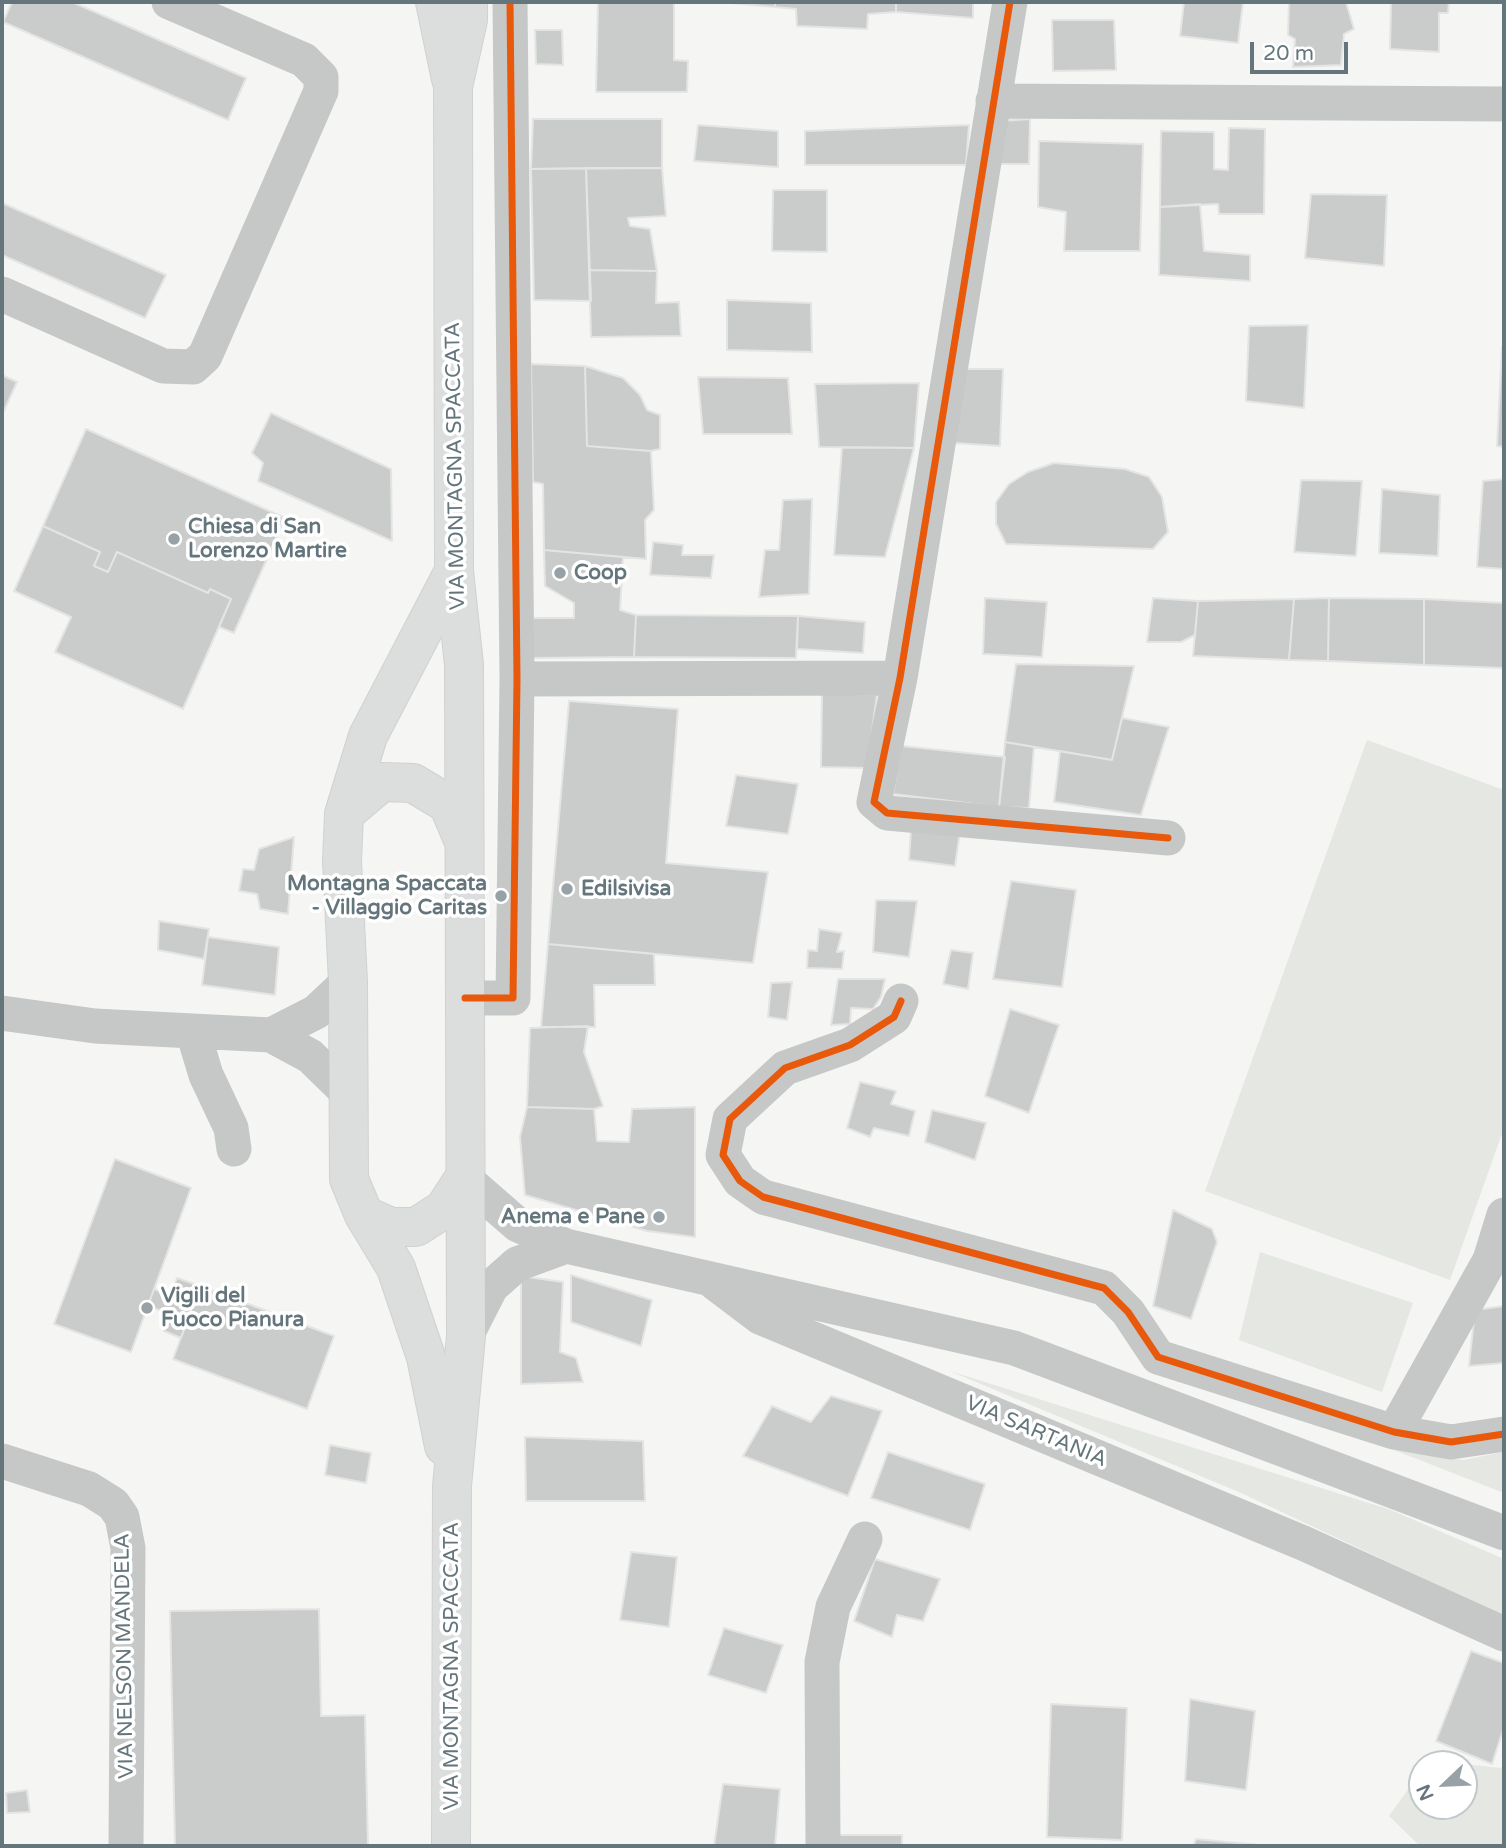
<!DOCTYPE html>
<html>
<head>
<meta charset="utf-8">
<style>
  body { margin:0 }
  #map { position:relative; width:1506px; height:1848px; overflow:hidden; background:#f5f5f4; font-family:"Varela Round",sans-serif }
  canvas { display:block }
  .frame { position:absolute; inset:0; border:4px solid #64767c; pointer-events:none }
  .north { position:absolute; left:1408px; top:1750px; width:70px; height:70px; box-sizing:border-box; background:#fff; border:2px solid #c1c8cb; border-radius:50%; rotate:247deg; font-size:19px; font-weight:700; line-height:28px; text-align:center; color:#64767c }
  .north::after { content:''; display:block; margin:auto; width:24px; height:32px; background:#97a2a6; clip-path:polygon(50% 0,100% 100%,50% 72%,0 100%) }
  .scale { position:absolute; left:1250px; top:42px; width:98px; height:32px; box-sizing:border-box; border:4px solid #64767c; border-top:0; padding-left:9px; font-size:21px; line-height:24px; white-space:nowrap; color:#64767c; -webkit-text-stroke:5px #fff; paint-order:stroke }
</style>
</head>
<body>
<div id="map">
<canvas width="1506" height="1848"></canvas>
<div class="frame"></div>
<div class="north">N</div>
<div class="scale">20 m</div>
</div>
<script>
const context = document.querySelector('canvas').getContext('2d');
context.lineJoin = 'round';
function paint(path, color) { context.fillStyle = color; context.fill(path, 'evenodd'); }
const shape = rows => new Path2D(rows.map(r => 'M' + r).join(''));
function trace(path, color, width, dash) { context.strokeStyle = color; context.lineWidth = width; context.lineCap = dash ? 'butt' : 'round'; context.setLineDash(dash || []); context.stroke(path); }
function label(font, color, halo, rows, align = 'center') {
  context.font = font + ' "Varela Round",sans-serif'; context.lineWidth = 7; context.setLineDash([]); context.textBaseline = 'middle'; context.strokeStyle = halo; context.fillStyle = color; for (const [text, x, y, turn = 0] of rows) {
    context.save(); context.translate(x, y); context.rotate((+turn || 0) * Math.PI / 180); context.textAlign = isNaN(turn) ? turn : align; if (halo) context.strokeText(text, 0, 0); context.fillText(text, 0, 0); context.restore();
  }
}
paint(shape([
  [1367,740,1504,790,1504,1128,1450,1280,1205,1191],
  [1260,1252,1413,1303,1382,1392,1239,1340],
  [950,1371,1391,1510,1504,1559,1504,1616,1241,1493],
  [1394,1450,1463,1460,1504,1452,1504,1493],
  [1504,1762,1504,1846,1420,1846,1389,1816,1422,1770,1422,1806,1464,1806,1464,1764,1501,1768]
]), '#e4e7e2');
const building = shape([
  [12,2,72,2,246,78,228,120,3,22,12,2],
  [598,2,674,2,674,60,688,61,687,92,596,92,598,2],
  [720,2,775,2,775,7,720,2],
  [775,2,896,2,896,12,868,14,867,29,797,26,796,9,775,7,775,2],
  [896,2,973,2,973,18,896,12,896,2],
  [1184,2,1243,2,1238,43,1180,36,1184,2],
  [1289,2,1346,2,1354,29,1344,34,1341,65,1293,67,1295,39,1288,35,1289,2],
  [1391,2,1449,2,1448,13,1439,13,1439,52,1390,49,1391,2],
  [1052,20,1114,20,1116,70,1053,71,1052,20],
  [535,30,562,30,563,65,536,64,535,30],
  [533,119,662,119,662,168,531,169,533,119],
  [1030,119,1029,164,996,164,1000,121,1030,119],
  [698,125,778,131,778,167,694,161,698,125],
  [969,125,966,165,805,165,805,131,969,125],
  [1229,128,1265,129,1264,214,1219,214,1218,204,1160,207,1161,131,1214,132,1214,169,1228,170,1229,128],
  [1039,141,1143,144,1140,251,1064,251,1066,212,1038,207,1039,141],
  [586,168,662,168,666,216,628,218,630,226,650,229,657,271,589,270,586,168],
  [586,168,591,301,534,300,531,169,586,168],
  [773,190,827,190,827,252,772,251,773,190],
  [1311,194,1387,195,1384,266,1305,258,1311,194],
  [2,203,166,275,145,318,2,255,2,203],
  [1200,204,1204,251,1250,255,1250,281,1159,275,1160,207,1200,204],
  [589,270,657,271,656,303,679,302,681,336,591,337,589,270],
  [727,300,811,303,812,352,727,350,727,300],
  [1308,325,1304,408,1246,401,1249,326,1308,325],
  [1502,347,1504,348,1504,447,1497,446,1502,347],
  [531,364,585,366,587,446,651,451,654,510,645,520,646,559,544,550,543,484,533,482,531,364],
  [585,366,623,378,640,395,647,410,660,415,660,449,651,451,587,446,585,366],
  [960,369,1003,369,1000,446,953,443,960,369],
  [2,375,17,382,2,415,2,375],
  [698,377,788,378,792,434,703,434,698,377],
  [919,383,914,448,819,447,815,384,919,383],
  [271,413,391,469,392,541,258,481,263,463,252,453,271,413],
  [86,429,285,518,234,633,219,627,231,599,210,589,208,593,117,552,108,572,94,566,100,552,43,526,86,429],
  [842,447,914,448,885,557,834,555,842,447],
  [1054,463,1125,469,1149,477,1162,497,1168,532,1153,549,1006,544,996,524,996,502,1009,484,1028,472,1054,463],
  [1504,479,1504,569,1477,567,1483,481,1504,479],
  [1301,480,1362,481,1356,556,1294,552,1301,480],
  [1382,489,1440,495,1438,556,1379,553,1382,489],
  [812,499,809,594,759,597,765,550,779,550,783,500,812,499],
  [43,526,100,552,94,566,108,572,117,552,208,593,210,589,231,599,183,709,55,652,71,617,14,591,43,526],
  [653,542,683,545,682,555,714,555,711,578,650,575,653,542],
  [544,550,623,557,620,610,636,615,634,657,532,658,533,618,574,618,574,603,545,586,544,550],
  [985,598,1047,602,1042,657,983,654,985,598],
  [1153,598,1198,601,1195,635,1181,642,1147,642,1153,598],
  [1329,598,1424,599,1424,665,1328,661,1329,598],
  [1329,598,1328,661,1289,660,1294,599,1329,598],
  [1294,599,1289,660,1193,656,1198,601,1294,599],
  [1424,599,1504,603,1504,668,1424,665,1424,599],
  [636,615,798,616,796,658,634,657,636,615],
  [798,616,865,622,863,653,797,649,798,616],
  [1016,664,1134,666,1112,760,1005,742,1016,664],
  [822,693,877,695,867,768,821,767,822,693],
  [569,701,678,709,666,863,768,872,753,963,548,944,569,701],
  [1122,718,1169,727,1141,815,1054,802,1060,751,1112,760,1122,718],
  [1005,742,1034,747,1029,808,999,807,1005,742],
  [902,746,1005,757,999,807,893,794,902,746],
  [736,775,798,784,788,834,726,826,736,775],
  [911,829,960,832,955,866,909,860,911,829],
  [294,837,288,914,260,909,257,894,239,891,243,869,254,870,259,849,294,837],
  [1011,881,1076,890,1062,987,993,979,1011,881],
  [876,900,917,901,909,957,873,952,876,900],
  [159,921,209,929,204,959,158,950,159,921],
  [819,929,842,933,837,952,844,951,842,969,807,968,808,950,817,951,819,929],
  [208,937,279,947,275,995,202,985,208,937],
  [548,944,654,954,655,985,594,985,595,1027,541,1027,548,944],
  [951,950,973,953,968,989,943,984,951,950],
  [838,979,885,979,881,997,873,1009,851,1008,850,1024,831,1025,838,979],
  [792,982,787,1020,768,1017,771,983,792,982],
  [1010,1009,1059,1025,1029,1113,985,1096,1010,1009],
  [588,1026,584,1052,603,1106,594,1109,527,1107,530,1028,588,1026],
  [860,1082,896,1091,891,1104,915,1111,909,1136,874,1128,870,1137,847,1128,860,1082],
  [527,1107,594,1109,597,1141,629,1142,632,1109,695,1107,695,1237,647,1231,525,1195,520,1137,527,1107],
  [932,1110,986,1123,975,1160,925,1142,932,1110],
  [115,1159,191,1188,131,1352,54,1324,115,1159],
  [1173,1210,1212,1229,1217,1242,1191,1319,1153,1306,1173,1210],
  [571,1275,652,1300,641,1346,571,1322,571,1275],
  [521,1276,563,1282,560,1352,576,1358,583,1382,521,1384,521,1276],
  [177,1278,200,1286,181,1338,164,1331,170,1314,148,1306,154,1289,171,1295,177,1278],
  [200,1286,334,1336,307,1409,173,1359,200,1286],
  [1504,1306,1504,1363,1469,1366,1475,1310,1504,1306],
  [831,1396,882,1411,848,1496,743,1456,772,1406,811,1422,831,1396],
  [525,1437,643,1441,645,1501,526,1501,525,1437],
  [330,1445,371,1453,366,1483,325,1475,330,1445],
  [888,1452,985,1484,970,1530,871,1498,888,1452],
  [631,1552,677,1557,669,1627,620,1620,631,1552],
  [875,1559,940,1579,923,1621,897,1615,892,1637,854,1621,875,1559],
  [319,1609,321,1716,365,1715,368,1846,175,1846,170,1611,319,1609],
  [724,1628,783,1645,766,1693,708,1675,724,1628],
  [1471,1651,1504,1663,1504,1727,1492,1764,1436,1741,1471,1651],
  [1190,1699,1255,1711,1246,1790,1185,1781,1190,1699],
  [1051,1704,1127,1708,1122,1840,1047,1837,1051,1704],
  [723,1784,780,1789,775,1846,778,1846,714,1846,723,1784],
  [27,1790,30,1812,7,1813,6,1793,27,1790],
  [832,1835,902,1835,902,1846,832,1846,832,1835],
  [1196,1839,1270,1846,1193,1846,1196,1839]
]);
paint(building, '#cacccc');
trace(building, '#e4e4e4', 2);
const major = shape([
  [435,2,451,79],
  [344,814,382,782,413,783,448,804,464,842],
  [364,1215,391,1227,416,1227,444,1209,464,1178],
  [444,1446,426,1357,396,1268,364,1215,349,1179,348,982,342,861,344,814,368,736,454,571],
  [451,1846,452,1486,466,1336,464,665,454,571,453,87,468,20,468,2]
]);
trace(major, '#d0d1d1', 40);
trace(shape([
  [1010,2,900,678,874,802,887,813,1168,838],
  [993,101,1504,104],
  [2,294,163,366,193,367,205,356,321,91,321,77,304,60,169,2],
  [517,679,900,678],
  [465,998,513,998,517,679,510,2],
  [901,1001,894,1017,850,1045,785,1068,730,1119,723,1155,740,1181,763,1197,1104,1288,1128,1312,1158,1357,1394,1432,1451,1442,1504,1434],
  [2,1013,95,1026,271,1035,310,1056,349,1094],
  [193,1032,206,1075,231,1128,234,1149],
  [271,1035,316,1012,348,982],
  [464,1178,518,1225,566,1246,1014,1348,1504,1533],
  [715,1283,760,1317,1303,1543,1504,1634],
  [466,1336,491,1287,517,1264,566,1246],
  [1394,1432,1490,1260,1504,1215],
  [2,1461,89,1489,113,1504,122,1517,128,1548,126,1846],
  [823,1846,822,1662,833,1607,865,1539]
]), '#c6c8c8', 35);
trace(major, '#dcdddd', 38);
trace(shape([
  [1010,2,900,678,874,802,887,813,1168,838],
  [465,998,513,998,517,679,510,2],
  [901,1001,894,1017,850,1045,785,1068,730,1119,723,1155,740,1181,763,1197,1104,1288,1128,1312,1158,1357,1394,1432,1451,1442,1504,1434]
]), '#e8590c', 7);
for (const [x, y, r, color] of [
  [174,539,7,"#97a2a6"],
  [560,573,7,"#97a2a6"],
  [567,889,7,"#97a2a6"],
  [501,896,7,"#97a2a6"],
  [659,1217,7,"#97a2a6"],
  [147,1308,7,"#97a2a6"]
]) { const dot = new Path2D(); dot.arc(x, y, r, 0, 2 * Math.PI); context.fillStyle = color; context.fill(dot); trace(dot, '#fff', 2.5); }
label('21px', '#64767c', '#fff', [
  ["VIA MONTAGNA SPACCATA",456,466,-91],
  ["VIA SARTANIA",1036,1432,23],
  ["VIA NELSON MANDELA",125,1656,-91],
  ["VIA MONTAGNA SPACCATA",452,1666,-90]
]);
label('bold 21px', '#64767c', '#fff', [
  ["Chiesa di San",188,527],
  ["Lorenzo Martire",188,551],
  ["Coop",574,573],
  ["Montagna Spaccata",487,884,"right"],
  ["- Villaggio Caritas",487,908,"right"],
  ["Edilsivisa",581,889],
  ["Anema e Pane",645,1217,"right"],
  ["Vigili del",161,1296],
  ["Fuoco Pianura",161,1320]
], 'left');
</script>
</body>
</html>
